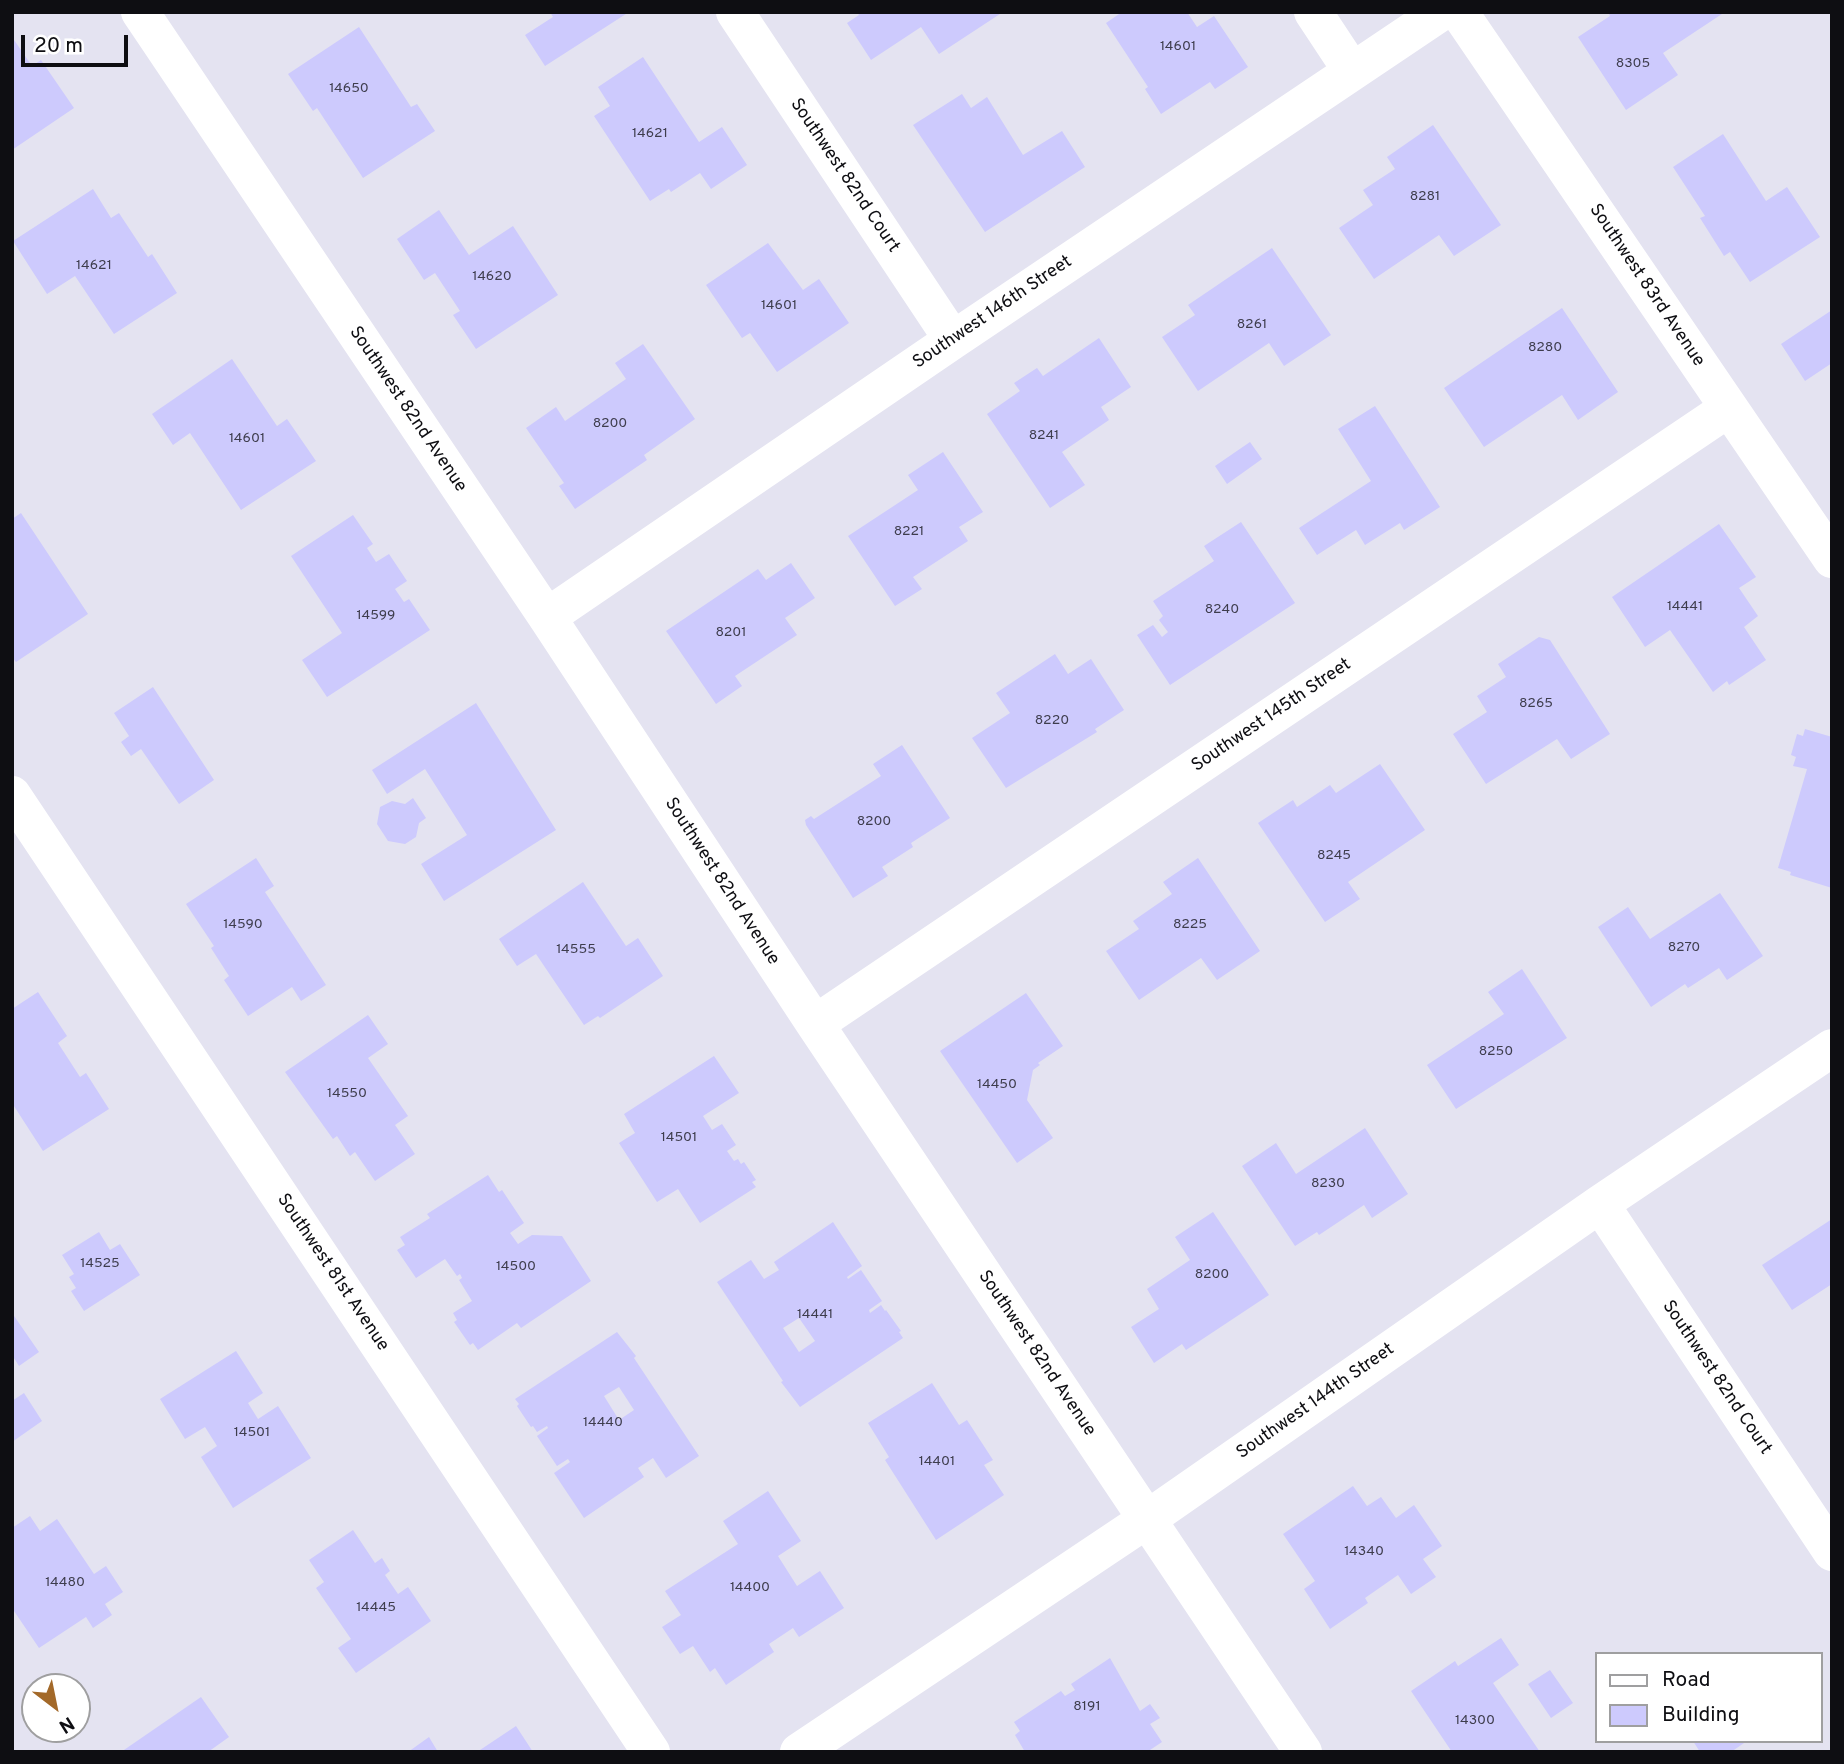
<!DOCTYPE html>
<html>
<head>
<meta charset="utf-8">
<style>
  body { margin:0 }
  #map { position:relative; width:1844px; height:1764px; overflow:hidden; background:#e4e3f1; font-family:Overpass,sans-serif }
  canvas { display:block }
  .frame { position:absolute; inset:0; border:14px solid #0e0e12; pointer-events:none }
  .legend { position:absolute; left:1595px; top:1652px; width:228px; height:91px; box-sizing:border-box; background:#fff; border:2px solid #9f9fa0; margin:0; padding:9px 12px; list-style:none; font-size:21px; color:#0e0e12 }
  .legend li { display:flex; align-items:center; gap:14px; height:35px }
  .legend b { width:35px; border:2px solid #9f9fa0 }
  .north { position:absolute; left:21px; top:1673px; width:70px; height:70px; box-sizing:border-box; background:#fff; border:2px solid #9f9fa0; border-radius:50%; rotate:148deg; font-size:19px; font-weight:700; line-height:28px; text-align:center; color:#0e0e12 }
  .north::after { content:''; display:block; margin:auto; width:24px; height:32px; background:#a36929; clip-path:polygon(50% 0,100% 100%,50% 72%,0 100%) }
  .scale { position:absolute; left:21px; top:35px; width:107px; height:32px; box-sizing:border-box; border:4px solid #0e0e12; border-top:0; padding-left:9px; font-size:21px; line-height:24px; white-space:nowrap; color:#0e0e12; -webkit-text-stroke:5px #fff; paint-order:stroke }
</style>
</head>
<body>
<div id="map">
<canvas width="1844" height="1764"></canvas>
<div class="frame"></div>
<ul class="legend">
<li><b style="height:9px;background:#fff"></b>Road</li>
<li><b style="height:19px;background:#cdcafd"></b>Building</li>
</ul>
<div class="north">N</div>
<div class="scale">20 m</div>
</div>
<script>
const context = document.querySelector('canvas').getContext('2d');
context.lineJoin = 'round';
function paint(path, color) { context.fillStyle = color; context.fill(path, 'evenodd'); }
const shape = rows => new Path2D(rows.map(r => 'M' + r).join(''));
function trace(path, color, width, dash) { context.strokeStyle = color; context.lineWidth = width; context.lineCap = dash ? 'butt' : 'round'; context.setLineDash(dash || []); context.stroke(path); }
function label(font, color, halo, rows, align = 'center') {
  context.font = font + ' Overpass,sans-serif'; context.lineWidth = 6; context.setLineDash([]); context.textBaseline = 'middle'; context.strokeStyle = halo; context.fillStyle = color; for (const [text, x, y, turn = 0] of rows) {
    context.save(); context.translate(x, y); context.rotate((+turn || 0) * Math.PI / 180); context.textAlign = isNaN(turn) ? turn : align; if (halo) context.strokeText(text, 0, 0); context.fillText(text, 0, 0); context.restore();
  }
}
paint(shape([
  [550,12,629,12,545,66,525,35,553,17],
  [857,12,944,13,1003,12,939,54,921,27,871,60,847,23,859,15],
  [1122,12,1187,12,1197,27,1214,16,1248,67,1215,89,1210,82,1161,114,1145,89,1148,87,1106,23],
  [1608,12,1725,12,1663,53,1678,75,1626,110,1578,37,1610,16],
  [359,27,411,107,417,104,435,131,363,178,317,108,313,111,288,74],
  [12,37,32,66,41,60,74,108,12,150],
  [643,57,699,142,722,127,747,165,711,189,700,173,671,192,669,189,650,201,594,116,610,106,598,87],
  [962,94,971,108,987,97,1023,155,1062,131,1085,167,985,232,913,125],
  [1433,125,1501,225,1454,256,1439,235,1374,279,1339,228,1373,205,1363,190,1395,169,1387,157],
  [1723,134,1766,201,1787,187,1820,237,1750,282,1730,252,1724,256,1700,218,1705,216,1673,167],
  [93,189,111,218,119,213,148,257,152,254,177,293,114,334,75,276,47,294,13,241],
  [439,210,469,255,513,226,558,295,476,349,453,315,460,311,435,273,424,280,397,239],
  [768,243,803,290,819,279,849,323,777,372,750,333,742,338,706,285],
  [1272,248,1331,335,1284,366,1269,343,1198,391,1162,337,1195,315,1188,305],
  [1562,308,1618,392,1578,420,1562,395,1484,447,1444,388],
  [1832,310,1832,363,1805,381,1781,344],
  [1099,338,1131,387,1101,407,1109,420,1062,452,1085,485,1050,508,987,414,1020,391,1014,383,1037,368,1043,376],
  [643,344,695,419,644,455,647,460,575,509,559,486,564,483,526,428,556,407,565,421,626,379,615,363],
  [232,359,277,426,287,419,316,461,241,510,190,433,173,445,152,414],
  [1375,406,1440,507,1404,530,1400,523,1365,545,1356,530,1317,555,1299,528,1371,481,1338,429],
  [1250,442,1262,459,1227,484,1215,466],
  [943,452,983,512,959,527,968,541,913,577,922,589,895,606,848,536,918,490,908,475],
  [21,513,88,614,16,662,12,657,12,519],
  [353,515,373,544,367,548,376,562,389,554,407,581,395,589,404,602,409,599,430,630,327,697,302,660,342,633,291,556],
  [1241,522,1295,603,1170,685,1137,635,1153,625,1162,637,1168,632,1159,620,1163,616,1153,601,1214,561,1204,546],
  [1719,524,1756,577,1739,588,1758,616,1744,627,1766,660,1729,685,1727,681,1713,692,1670,630,1645,647,1612,597],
  [791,563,815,598,785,618,797,635,735,676,742,686,716,704,666,631,758,569,766,580],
  [1539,637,1550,640,1610,734,1571,759,1557,739,1486,784,1453,734,1487,712,1477,696,1506,677,1498,664],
  [1055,654,1068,674,1091,659,1124,710,1095,729,1097,732,1006,788,972,738,1010,713,996,693],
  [153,687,214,780,179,804,141,749,131,756,121,742,129,736,114,713],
  [476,703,556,830,444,901,421,864,467,835,425,769,387,794,372,770],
  [1805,729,1832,737,1832,888,1790,875,1791,872,1778,868,1807,769,1793,766,1796,757,1791,755,1797,734,1803,736],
  [902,745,950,818,911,843,913,847,882,867,888,876,853,898,806,825,805,820,811,816,814,819,881,776,873,764],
  [1380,764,1425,830,1348,882,1360,899,1325,922,1258,823,1293,800,1297,807,1330,785,1336,793],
  [413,798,426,818,419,823,416,837,405,844,388,841,377,824,380,807,392,801,405,804],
  [256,858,274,886,265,892,326,985,301,1001,292,987,248,1016,224,980,229,976,211,948,214,946,186,904],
  [1198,858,1260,951,1217,980,1201,958,1139,1000,1106,951,1139,929,1133,921,1172,894,1163,882],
  [583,882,626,946,638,938,663,976,600,1018,598,1016,584,1025,536,954,517,966,499,939],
  [1720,893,1763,956,1727,980,1719,968,1688,988,1685,984,1651,1007,1598,927,1628,907,1650,939],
  [1522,969,1567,1038,1456,1109,1427,1065,1504,1014,1488,992],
  [38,992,67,1036,58,1043,80,1077,86,1073,109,1109,43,1151,12,1103,12,1009],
  [1026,993,1063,1046,1038,1063,1040,1065,1033,1070,1027,1100,1053,1138,1017,1163,940,1051],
  [368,1015,388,1044,368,1058,408,1116,395,1125,415,1154,375,1181,355,1152,350,1156,337,1136,333,1139,285,1072],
  [714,1056,739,1093,703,1116,712,1130,722,1124,736,1145,727,1151,734,1161,738,1159,741,1164,744,1162,756,1180,752,1182,756,1187,700,1223,678,1189,657,1202,619,1143,635,1133,624,1114],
  [1365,1128,1408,1194,1372,1218,1364,1205,1319,1235,1317,1232,1295,1246,1242,1166,1276,1143,1296,1174],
  [488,1175,499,1192,502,1190,524,1223,510,1233,518,1244,532,1235,562,1236,591,1281,521,1328,517,1323,478,1350,473,1343,470,1345,454,1322,457,1320,453,1313,472,1301,459,1280,462,1278,460,1274,457,1276,445,1259,416,1278,397,1250,405,1245,400,1237,430,1218,427,1214],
  [1213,1212,1269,1295,1186,1350,1182,1344,1154,1363,1131,1327,1159,1309,1147,1289,1190,1260,1175,1237],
  [1832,1219,1832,1284,1792,1310,1762,1265],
  [833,1222,862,1266,847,1277,848,1279,861,1270,882,1301,869,1310,870,1313,881,1305,885,1311,886,1310,901,1331,899,1332,903,1338,800,1407,781,1382,783,1381,717,1282,751,1260,764,1279,779,1270,774,1262],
  [799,1318,815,1341,799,1352,783,1328],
  [99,1232,110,1250,120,1244,140,1275,84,1311,71,1291,76,1288,69,1277,74,1274,62,1255],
  [12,1313,39,1352,19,1366,12,1355],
  [617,1332,636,1356,634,1358,699,1456,666,1478,653,1458,638,1468,644,1477,584,1518,554,1473,570,1462,568,1459,557,1466,537,1436,548,1428,547,1426,537,1432,533,1426,531,1427,517,1406,519,1404,515,1399],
  [619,1387,634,1410,619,1420,604,1396],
  [236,1351,263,1393,248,1403,258,1419,278,1406,311,1458,233,1508,201,1457,217,1446,205,1427,185,1439,160,1399],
  [932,1383,959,1425,967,1420,993,1460,984,1465,1004,1495,936,1540,885,1460,889,1457,868,1423],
  [24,1393,42,1421,12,1442,12,1401],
  [1353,1486,1367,1506,1381,1497,1396,1518,1414,1505,1442,1546,1423,1559,1436,1577,1411,1594,1398,1575,1365,1598,1368,1603,1330,1629,1304,1589,1315,1581,1283,1534],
  [768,1491,801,1541,778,1556,797,1586,820,1571,844,1608,799,1637,793,1628,769,1644,774,1652,726,1685,715,1668,710,1672,693,1646,680,1654,662,1627,681,1615,665,1591,738,1544,723,1521],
  [30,1516,40,1531,57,1519,94,1574,106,1566,123,1592,105,1604,112,1615,93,1628,86,1617,39,1648,12,1608,12,1528],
  [353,1530,375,1563,382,1558,390,1571,385,1575,398,1594,408,1587,431,1621,356,1673,338,1648,351,1639,316,1588,324,1582,309,1560],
  [1501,1638,1519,1665,1493,1683,1540,1752,1452,1752,1411,1691,1455,1661,1458,1666],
  [1110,1658,1140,1711,1150,1704,1160,1718,1150,1724,1162,1742,1147,1752,1025,1752,1015,1735,1020,1731,1014,1722,1061,1691,1065,1696,1075,1690,1071,1684],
  [1550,1670,1573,1703,1551,1718,1528,1684],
  [201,1697,229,1737,208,1752,121,1752],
  [516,1726,533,1752,477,1752],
  [429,1737,438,1752,408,1752],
  [1693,1741,1747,1741,1731,1752,1700,1752]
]), '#cdcafd');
trace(shape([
  [140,12,547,617,815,1024,1303,1752],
  [735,12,953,340],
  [1313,12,1352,71],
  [1459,12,1832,559],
  [547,617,953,340,1441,12],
  [12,795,651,1752],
  [815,1024,1729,408],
  [1600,1204,1832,1552],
  [799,1752,1146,1520,1600,1204,1832,1048]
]), '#fff', 38);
label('14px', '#3e3d4d', null, [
  ["14601",1178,47],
  ["8305",1633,64],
  ["14650",349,89],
  ["14621",650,134],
  ["8281",1425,197],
  ["14621",94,266],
  ["14620",492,277],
  ["14601",779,306],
  ["8261",1252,325],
  ["8280",1545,348],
  ["8200",610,424],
  ["8241",1044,436],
  ["14601",247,439],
  ["8221",909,532],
  ["14441",1685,607],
  ["8240",1222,610],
  ["14599",376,616],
  ["8201",731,633],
  ["8265",1536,704],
  ["8220",1052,721],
  ["8200",874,822],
  ["8245",1334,856],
  ["14590",243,925],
  ["8225",1190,925],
  ["8270",1684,948],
  ["14555",576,950],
  ["8250",1496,1052],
  ["14450",997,1085],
  ["14550",347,1094],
  ["14501",679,1138],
  ["8230",1328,1184],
  ["14525",100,1264],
  ["14500",516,1267],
  ["8200",1212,1275],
  ["14441",815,1315],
  ["14440",603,1423],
  ["14501",252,1433],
  ["14401",937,1462],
  ["14340",1364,1552],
  ["14480",65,1583],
  ["14400",750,1588],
  ["14445",376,1608],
  ["8191",1087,1707],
  ["14300",1475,1721]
]);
label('18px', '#0e0e12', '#fff', [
  ["Southwest 82nd Court",844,176,56],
  ["Southwest 83rd Avenue",1646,286,56],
  ["Southwest 146th Street",993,313,-34],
  ["Southwest 82nd Avenue",407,410,56],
  ["Southwest 145th Street",1272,716,-34],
  ["Southwest 82nd Avenue",721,882,57],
  ["Southwest 81st Avenue",332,1273,56],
  ["Southwest 82nd Avenue",1036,1354,56],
  ["Southwest 82nd Court",1716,1378,56],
  ["Southwest 144th Street",1316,1402,-35]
]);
</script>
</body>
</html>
